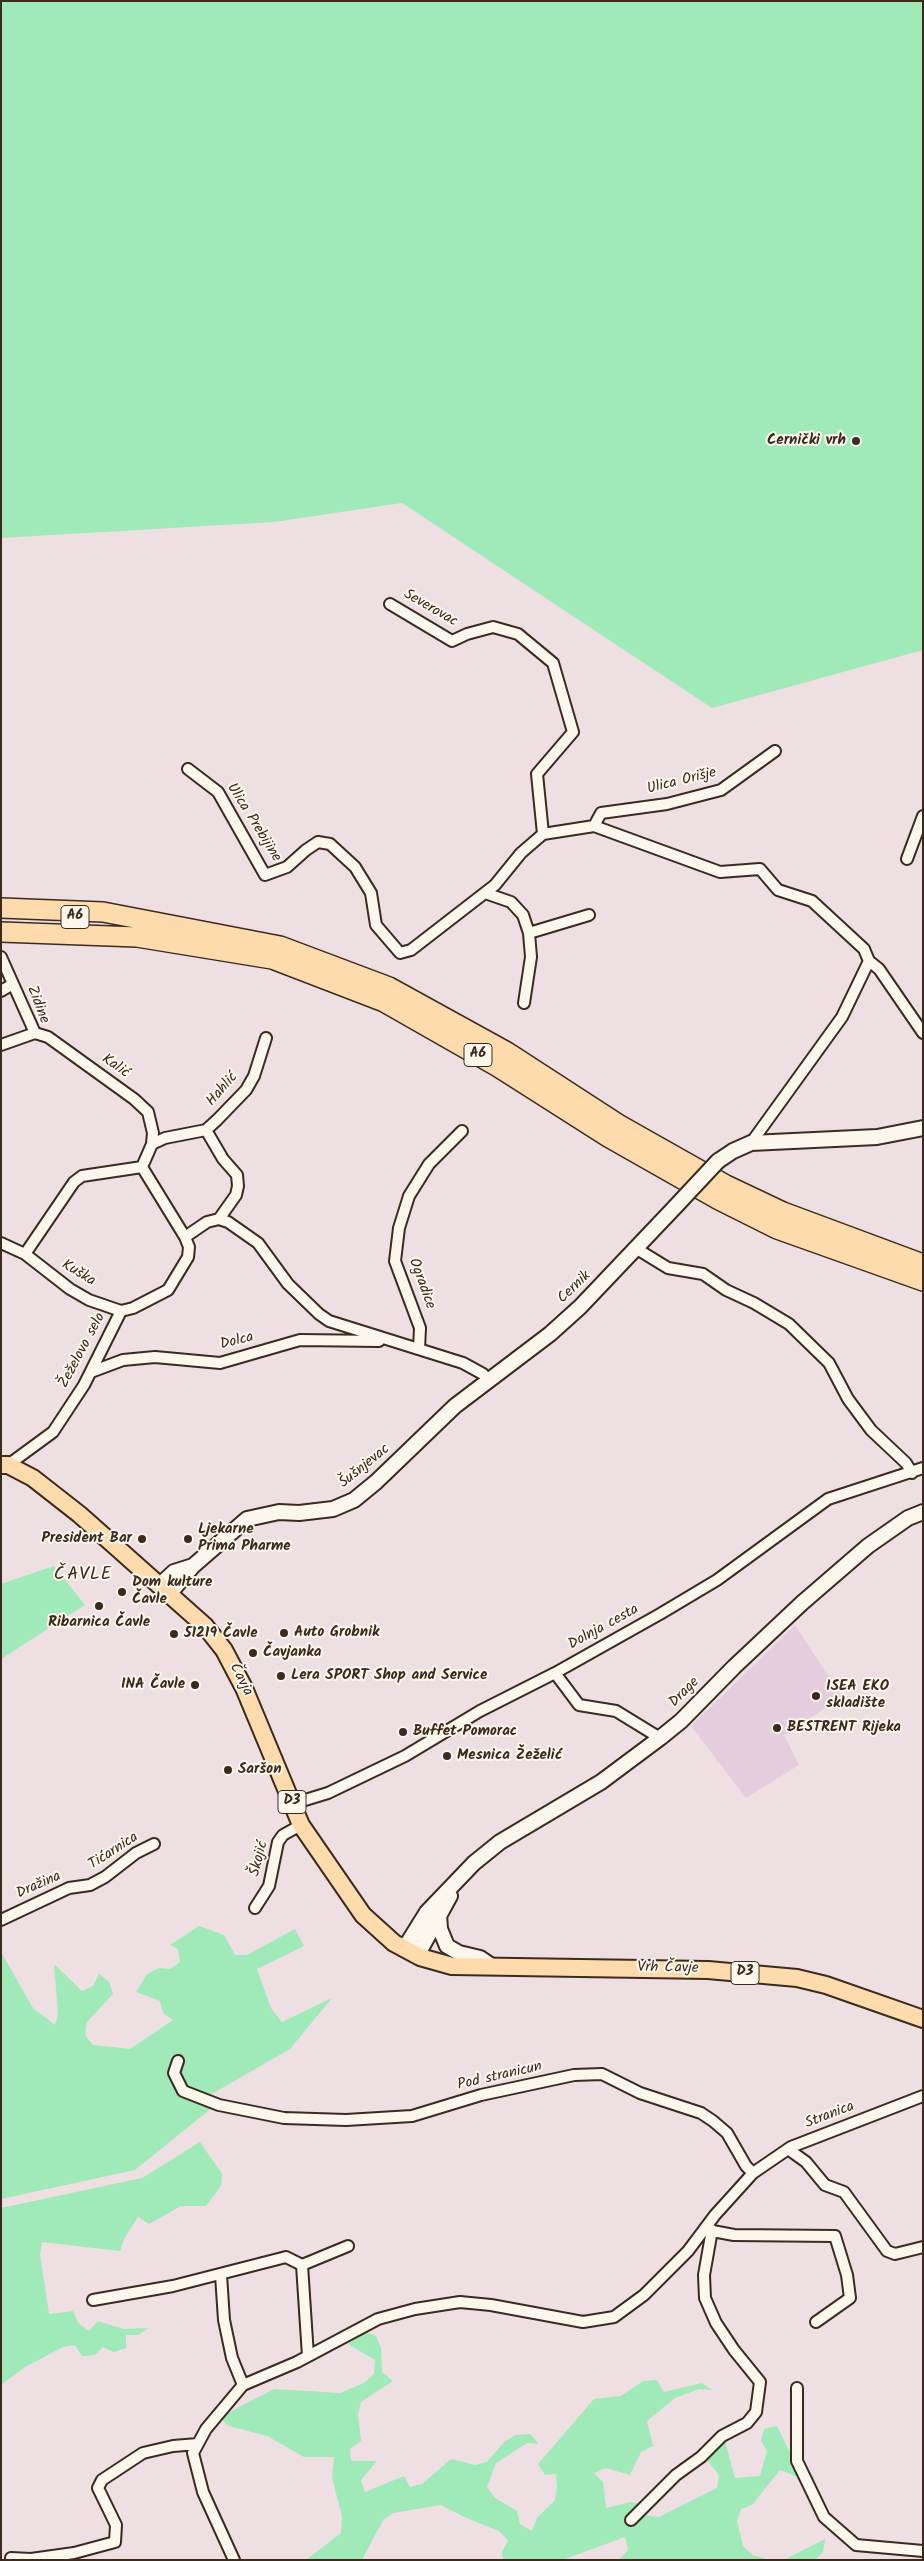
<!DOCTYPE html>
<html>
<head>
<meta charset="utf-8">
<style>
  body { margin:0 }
  #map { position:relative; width:924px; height:2561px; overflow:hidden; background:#eedfe3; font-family:Kalam,sans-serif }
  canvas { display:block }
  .frame { position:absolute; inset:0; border:2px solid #3b2a1e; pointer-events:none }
</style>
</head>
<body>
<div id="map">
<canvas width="924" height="2561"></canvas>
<div class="frame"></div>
</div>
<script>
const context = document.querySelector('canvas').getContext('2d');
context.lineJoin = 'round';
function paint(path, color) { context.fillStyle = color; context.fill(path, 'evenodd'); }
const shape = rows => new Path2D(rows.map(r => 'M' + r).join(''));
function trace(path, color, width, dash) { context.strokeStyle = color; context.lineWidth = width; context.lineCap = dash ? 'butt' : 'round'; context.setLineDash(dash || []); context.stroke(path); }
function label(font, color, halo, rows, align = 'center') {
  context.font = font + ' Kalam,sans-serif'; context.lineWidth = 4; context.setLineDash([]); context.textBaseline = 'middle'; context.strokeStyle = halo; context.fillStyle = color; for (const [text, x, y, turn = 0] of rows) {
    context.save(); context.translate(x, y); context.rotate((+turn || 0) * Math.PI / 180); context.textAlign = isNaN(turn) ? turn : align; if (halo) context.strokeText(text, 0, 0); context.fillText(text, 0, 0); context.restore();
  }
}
paint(shape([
  [795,1625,842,1697,784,1735,799,1765,746,1798,691,1726]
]), '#e4cedd');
paint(shape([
  [1,1,923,1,923,650,712,708,402,503,274,522,1,538],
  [54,1566,85,1605,1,1659,1,1584],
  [199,1926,224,1935,235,1955,247,1955,295,1929,304,1946,257,1969,271,2008,282,2022,332,1998,290,2049,203,2099,213,2107,135,2170,1,2199,1,1952,33,2008,55,2025,58,2014,54,1964,82,1991,93,1986,99,1974,109,1982,113,1994,87,2022,85,2035,93,2045,130,2049,173,2020,163,2013,160,2001,136,1992,147,1974,159,1968,170,1969,180,1962,178,1949,170,1945],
  [200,2142,222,2174,221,2186,206,2206,181,2206,149,2224,138,2217,125,2237,120,2251,42,2242,40,2254,49,2314,73,2311,78,2323,89,2331,98,2321,123,2329,149,2328,138,2335,126,2335,126,2348,114,2352,103,2347,95,2355,82,2356,75,2345,63,2347,25,2367,1,2385,1,2208,142,2178],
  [365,2332,376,2336,381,2348,382,2372,393,2381,361,2402,358,2414,361,2441,350,2449,351,2461,377,2461,361,2480,365,2492,404,2476,410,2487,422,2484,451,2459,475,2465,487,2462,505,2441,516,2435,530,2434,539,2444,527,2443,496,2463,487,2487,495,2498,517,2511,520,2524,532,2531,537,2518,555,2500,557,2487,556,2474,545,2475,538,2464,594,2399,621,2396,643,2381,657,2380,664,2392,702,2383,712,2390,699,2389,675,2398,647,2421,653,2446,641,2452,630,2475,606,2468,594,2473,603,2482,606,2508,631,2502,644,2505,634,2514,659,2517,717,2488,719,2475,703,2455,725,2441,735,2478,760,2476,767,2451,761,2441,764,2429,777,2426,794,2461,814,2477,817,2500,803,2479,780,2470,752,2505,741,2509,737,2521,743,2546,753,2555,769,2560,619,2560,628,2550,625,2537,565,2559,503,2560,502,2552,508,2540,499,2531,464,2517,441,2505,393,2513,383,2520,362,2560,306,2560,341,2533,342,2516,332,2478,334,2457,304,2457,267,2436,229,2426,220,2417,274,2389,340,2393,364,2383,374,2374,375,2360,348,2344],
  [825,2539,823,2552,815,2560,784,2560]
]), '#a0e9b8');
const street = shape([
  [390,604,452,641,467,634,493,627,518,634,553,663,573,732,537,774,543,834],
  [188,769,218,792,265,875,287,867,306,850,318,842,330,844,355,867,371,893,376,925,400,953,411,950,495,885,521,853,543,834,594,826,720,872,760,869,778,890,812,901,864,949,869,961,842,1017,751,1143],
  [594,826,601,813,667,804,721,790,775,751],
  [907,859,923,816],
  [485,893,511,902,523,915,529,933,531,957,524,1003],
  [529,933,589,915],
  [1,957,35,1033],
  [869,961,879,969,923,1033],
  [1,991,13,984],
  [1,1045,35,1033,48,1037,134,1099,148,1112,153,1133,152,1144,142,1167,185,1237],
  [206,1130,223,1159,237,1175,238,1186,236,1195,219,1219],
  [152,1144,165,1138,206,1130,217,1120,246,1090,254,1076,266,1038],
  [1,1243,25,1254,70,1289,89,1300,121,1311],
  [637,1249,668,1268,703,1274,726,1290,754,1303,789,1324,829,1363,848,1399,871,1430,906,1463,912,1473],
  [25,1254,74,1182,82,1176,142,1167],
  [419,1349,420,1328,395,1261,399,1228,409,1196,429,1164,462,1131],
  [91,1372,123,1360,155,1357,220,1363,300,1340,379,1341],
  [8,1465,53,1432,84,1385,121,1311,133,1308,168,1290,188,1257,189,1247,185,1237,207,1222,219,1219,228,1222,258,1243,288,1284,319,1314,329,1321,463,1363,483,1374,488,1380],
  [555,1673,579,1705,616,1711,660,1738],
  [292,1804,328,1793,405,1756,480,1711,555,1673,660,1614,717,1580,828,1499,923,1468],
  [255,1908,269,1886,278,1842,283,1835,301,1825],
  [1,1920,69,1888,90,1885,105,1877,136,1853,154,1844],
  [178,2061,174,2073,183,2091,219,2105,284,2118,346,2120,412,2116,481,2095,574,2075,602,2074,640,2093,701,2113,713,2121,727,2133,746,2166,753,2173],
  [788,2149,806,2162,825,2185,844,2192,887,2251,895,2254,923,2247],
  [707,2230,734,2235,835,2236,847,2275,850,2298,816,2322],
  [221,2275,224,2320,232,2358,243,2385],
  [93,2300,173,2286,286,2257,302,2265],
  [308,2356,302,2265,348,2246],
  [797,2388,797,2461,824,2517,856,2545,923,2551],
  [631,2520,676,2475,701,2457,722,2436,747,2423,756,2412,760,2382,734,2350,716,2323,705,2298,704,2275,712,2230],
  [11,2558,31,2559,74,2553,115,2542,116,2525,98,2488,102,2480,143,2453,173,2446,198,2444],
  [234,2560,203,2492,193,2453,206,2429,243,2385,297,2362,378,2319,415,2309,460,2302,491,2305,583,2322,614,2317,644,2295,688,2251,715,2215,753,2173,791,2147,923,2096]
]);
const secondary = shape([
  [718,1161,733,1151,751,1143,877,1137,923,1128],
  [160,1585,174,1572,193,1566],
  [170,1593,193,1566,247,1519,279,1512,299,1513,333,1509,354,1500,376,1482,455,1406,550,1334,580,1307,675,1207],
  [439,1914,440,1929,447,1946,459,1953,480,1958,493,1967],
  [404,1949,427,1912,474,1863,500,1842,601,1782,660,1738,681,1721,734,1667,802,1603,868,1546,908,1518,923,1512],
  [410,1952,422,1947,450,1896]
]);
const primary = shape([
  [1,1465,8,1465,33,1478,79,1514,205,1626,224,1650,244,1688,301,1825,363,1915,394,1943,420,1957,452,1966,708,1970,797,1978,826,1985,923,2019]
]);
const highway = shape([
  [1,908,103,912,280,946,389,987,507,1052,618,1124,726,1185,783,1212,923,1264],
  [1,932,137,937,272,959,384,1002,498,1067,608,1137,719,1200,777,1229,923,1281]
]);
trace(street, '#3b2a1e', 14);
trace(secondary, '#3b2a1e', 18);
trace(primary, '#3b2a1e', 20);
trace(highway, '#3b2a1e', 22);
trace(street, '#fbf7ec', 10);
trace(secondary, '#fbf7ec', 14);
trace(primary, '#fedbac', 16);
trace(highway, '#fedbac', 19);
const secondaryBridge = shape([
  [675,1207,718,1161]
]);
trace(secondaryBridge, '#3b2a1e', 18, []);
trace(secondaryBridge, '#fbf7ec', 14);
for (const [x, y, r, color] of [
  [856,441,5,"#3b2a1e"],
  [142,1539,5,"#3b2a1e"],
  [188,1539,5,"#3b2a1e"],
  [122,1592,5,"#3b2a1e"],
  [99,1606,5,"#3b2a1e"],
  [284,1633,5,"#3b2a1e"],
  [174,1634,5,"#3b2a1e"],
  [253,1653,5,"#3b2a1e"],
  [281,1676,5,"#3b2a1e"],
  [195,1685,5,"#3b2a1e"],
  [816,1696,5,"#3b2a1e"],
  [777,1728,5,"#3b2a1e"],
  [403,1732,5,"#3b2a1e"],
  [447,1756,5,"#3b2a1e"],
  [228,1770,5,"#3b2a1e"]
]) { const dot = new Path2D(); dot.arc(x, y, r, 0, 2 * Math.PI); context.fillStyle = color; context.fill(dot); trace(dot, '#fbf7ec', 2); }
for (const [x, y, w] of [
  [75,917,28],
  [478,1055,28],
  [292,1802,28],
  [745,1973,28]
]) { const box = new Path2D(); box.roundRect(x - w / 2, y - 11.5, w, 23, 4); context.fillStyle = '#fbf7ec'; context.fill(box); trace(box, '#3b2a1e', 1); }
label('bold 14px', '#3b2a1e', null, [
  ["A6",75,917],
  ["A6",478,1055],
  ["D3",292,1802],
  ["D3",745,1973]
]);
label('bold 15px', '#3b2a1e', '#fbf7ec', [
  ["Cernički vrh",846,441,"right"],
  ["Ljekarne",198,1530],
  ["Prima Pharme",198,1547],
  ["President Bar",132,1539,"right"],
  ["Dom kulture",132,1583],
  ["Čavle",132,1600],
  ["Ribarnica Čavle",99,1623,"center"],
  ["Auto Grobnik",294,1633],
  ["51219 Čavle",184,1634],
  ["Čavjanka",263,1653],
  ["Lera SPORT Shop and Service",291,1676],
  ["INA Čavle",185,1685,"right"],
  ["ISEA EKO",826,1687],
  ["skladište",826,1704],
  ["BESTRENT Rijeka",787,1728],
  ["Buffet Pomorac",413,1732],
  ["Mesnica Žeželić",457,1756],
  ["Saršon",238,1770]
], 'left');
label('15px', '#3b2a1e', '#fbf7ec', [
  ["Severovac",430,609,30],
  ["Ulica Orišje",682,782,-14],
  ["Ulica Prebijine",253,823,58],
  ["Zidine",37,1005,69],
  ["Kalić",115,1067,35],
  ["Hahlić",223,1090,-49],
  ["Kuška",78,1274,31],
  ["Ogradice",421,1284,70],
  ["Cernik",575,1288,-44],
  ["Dolca",237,1342,-14],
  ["Žeželovo selo",83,1351,-62],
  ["Šušnjevac",365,1467,-39],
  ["Dolnja cesta",604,1628,-29],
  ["Čavja",240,1680,63],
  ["Drage",685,1693,-45],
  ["Tićarnica",114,1852,-33],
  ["Škojić",260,1859,-76],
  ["Dražina",39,1886,-24],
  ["Vrh Čavje",668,1969,1],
  ["Pod stranicun",500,2077,-13],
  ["Stranica",830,2116,-21]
]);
context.letterSpacing = '1px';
label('18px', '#3b2a1e', '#fbf7ec', [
  ["ČAVLE",83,1576]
]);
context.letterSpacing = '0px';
</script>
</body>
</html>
